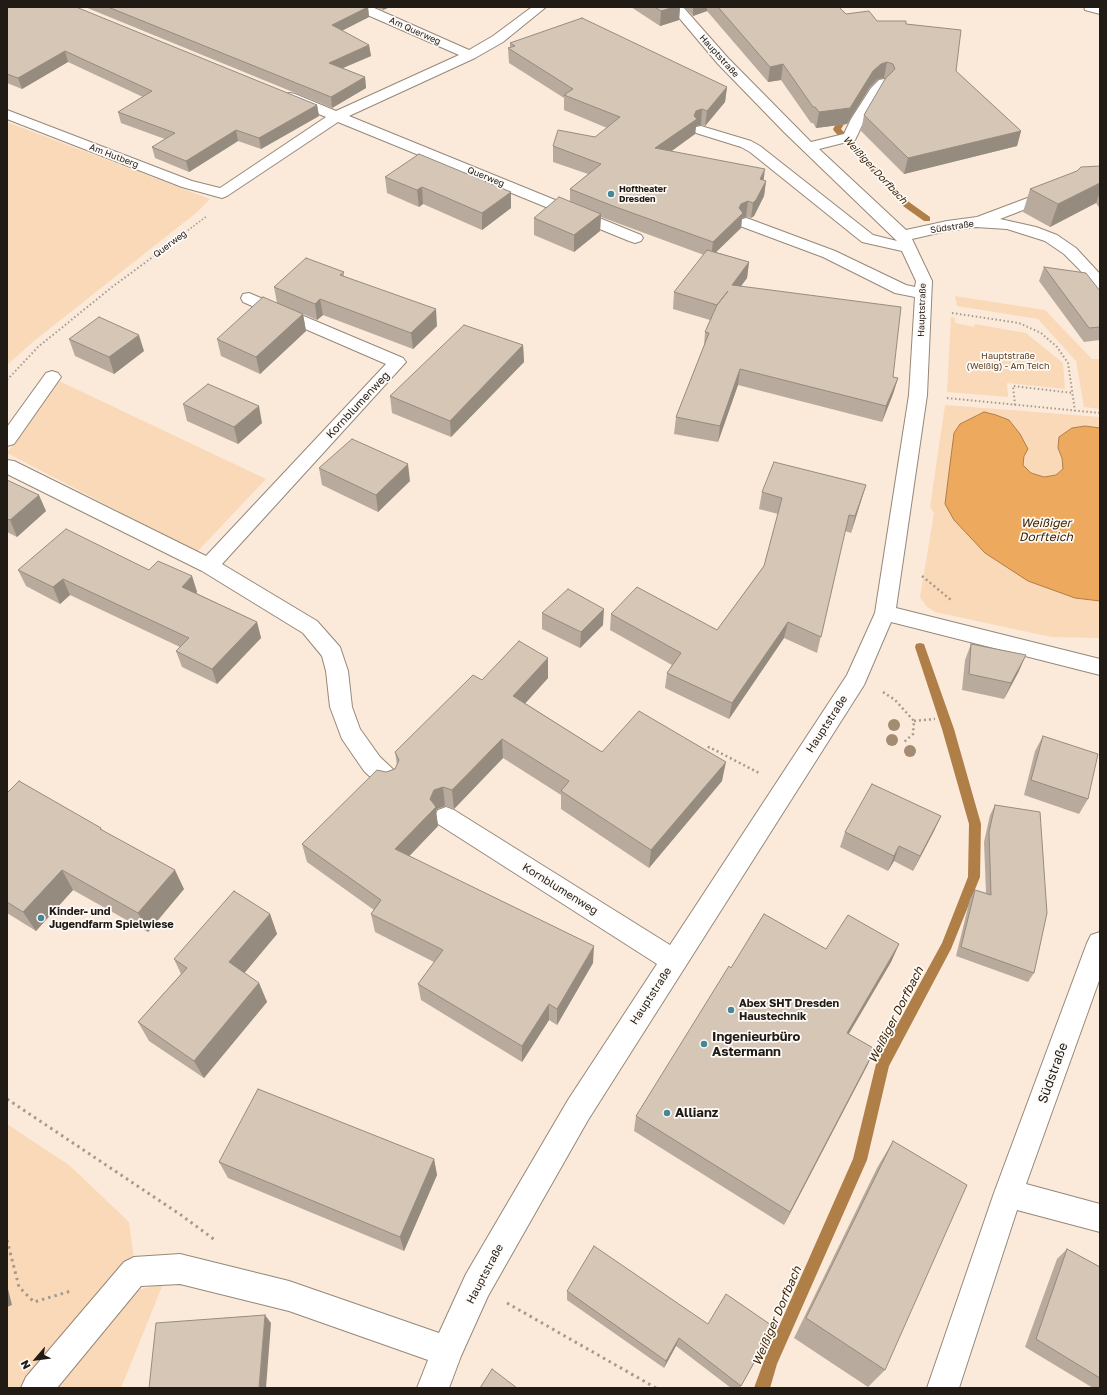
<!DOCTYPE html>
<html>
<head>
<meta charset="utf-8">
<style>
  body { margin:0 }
  #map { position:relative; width:1107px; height:1395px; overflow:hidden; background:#fbeada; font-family:"Golos Text",sans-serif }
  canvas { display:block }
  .frame { position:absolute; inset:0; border:8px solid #211b15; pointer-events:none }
  .north { position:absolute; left:16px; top:1339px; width:40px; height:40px; -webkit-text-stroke:3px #fdfaf7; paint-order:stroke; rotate:242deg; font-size:11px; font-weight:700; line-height:16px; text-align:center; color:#211b15 }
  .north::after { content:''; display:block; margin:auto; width:14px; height:18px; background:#211b15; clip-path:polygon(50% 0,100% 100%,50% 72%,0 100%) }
</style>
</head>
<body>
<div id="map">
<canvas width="1107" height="1395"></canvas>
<div class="frame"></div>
<div class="north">N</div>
</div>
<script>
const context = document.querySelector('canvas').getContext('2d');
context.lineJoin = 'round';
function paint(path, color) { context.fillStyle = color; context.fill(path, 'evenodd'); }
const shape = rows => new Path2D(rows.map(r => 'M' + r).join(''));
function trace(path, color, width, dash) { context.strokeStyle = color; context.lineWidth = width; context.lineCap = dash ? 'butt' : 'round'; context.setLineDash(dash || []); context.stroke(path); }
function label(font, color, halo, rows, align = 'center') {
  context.font = font + ' "Golos Text",sans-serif'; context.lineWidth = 3.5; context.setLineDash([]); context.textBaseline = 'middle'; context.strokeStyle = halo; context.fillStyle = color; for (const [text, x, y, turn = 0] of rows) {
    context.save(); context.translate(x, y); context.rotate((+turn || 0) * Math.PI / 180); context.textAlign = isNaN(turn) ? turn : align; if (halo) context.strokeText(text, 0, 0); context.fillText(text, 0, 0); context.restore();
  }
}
paint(shape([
  [7,122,210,199,196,213,34,341,7,365],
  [955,296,1045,310,1092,359,1100,359,1100,409,1084,407,1076,361,1038,319,957,306],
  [951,317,955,318,955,323,974,327,975,324,1026,333,1063,363,1065,389,1007,383,1008,397,947,392],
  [57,380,266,479,197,552,7,453],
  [945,405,1100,417,1100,428,1085,426,1058,448,1062,458,1063,469,1056,475,1044,477,1031,473,1023,465,1024,456,996,415,1075,598,1100,601,1100,638,1051,637,935,612,926,606,920,597,934,513,930,507],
  [7,1124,69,1165,129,1222,138,1290,163,1284,121,1388,7,1388]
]), '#fad9b8');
const water = shape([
  [984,412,996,415,1009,420,1020,434,1028,449,1024,456,1023,465,1031,473,1044,477,1056,475,1063,469,1062,458,1058,448,1059,437,1072,428,1085,426,1100,428,1100,601,1075,598,1028,581,985,553,954,520,945,504,954,433,960,424,984,412]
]);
paint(water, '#eda95d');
trace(water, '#b07e47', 1);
paint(shape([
  [839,109,845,109,848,118,841,129,909,202,930,217,930,221,924,221,903,206,834,131,833,129,840,118,838,111,839,109],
  [920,643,924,644,925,647,954,729,981,824,980,877,951,949,889,1066,867,1160,777,1364,770,1388,754,1388,765,1358,853,1159,876,1064,942,943,968,877,969,824,942,729,915,647,916,644,920,643]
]), '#b07e47');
const minor = shape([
  [355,7,372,7,469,50,493,36,532,7,546,7,503,42,475,58,349,116,641,235,643,238,641,241,635,243,629,241,338,122,227,196,222,198,182,187,7,119,7,110,192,181,220,188,326,117,285,100,283,97,285,94,290,93,295,94,336,111,459,55,356,10,355,7],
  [670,7,683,7,728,58,811,142,844,134,851,119,871,88,879,80,884,79,889,80,891,83,881,94,865,119,855,140,819,149,906,230,947,221,977,217,1054,188,1059,190,1062,193,1059,196,1000,219,1036,227,1057,235,1076,248,1100,274,1100,290,1094,289,1079,269,1064,254,1045,241,1007,229,976,227,947,231,912,239,932,281,927,395,896,608,1100,659,1100,675,891,622,864,685,588,1120,488,1296,461,1356,449,1388,417,1388,428,1360,289,1311,180,1284,141,1286,57,1388,21,1388,26,1377,124,1262,134,1257,180,1254,289,1281,439,1333,466,1274,568,1100,657,964,438,824,434,817,438,810,446,807,454,810,670,945,847,675,875,613,909,395,915,297,895,293,823,257,740,226,738,223,740,220,746,218,752,220,835,251,906,285,915,287,916,281,902,251,862,242,750,152,741,147,696,133,694,130,696,127,701,126,751,141,760,146,873,235,897,241,784,132,718,64,670,7],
  [1084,7,1100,7,1100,14,1085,10,1084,7],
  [249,293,403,358,406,362,222,564,317,621,340,647,348,671,352,707,360,729,380,757,397,773,401,780,397,787,389,790,381,787,364,771,342,739,330,707,326,671,322,656,303,633,202,571,7,474,7,460,14,461,206,556,386,364,243,302,241,298,243,294,249,293],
  [52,371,58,373,61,377,14,444,7,446,7,427,46,373,52,371],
  [1100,932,1100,978,1026,1184,1100,1204,1100,1232,1017,1210,959,1388,927,1388,994,1193,1087,943,1091,935,1100,932]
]);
trace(minor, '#968879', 2);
trace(shape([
  [171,243,207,216]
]), '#a69a8d', 1.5, [1.5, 2]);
trace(shape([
  [952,313,1019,323,1041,333,1057,347,1068,363,1075,411],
  [7,380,38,347,112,287,173,242],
  [947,398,1100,413],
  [1015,405,1013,386,1073,393]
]), '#a69a8d', 2, [1.5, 2.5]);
trace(shape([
  [922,576,951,600],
  [883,692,895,700,914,721,913,734,903,743],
  [914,721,935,719],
  [705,752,709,747,759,773]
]), '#a69a8d', 2.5, [2, 3]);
trace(shape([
  [7,1099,181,1215,215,1240],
  [7,1240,19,1287,34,1302,71,1291],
  [507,1303,656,1388]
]), '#a69a8d', 3, [2.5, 4]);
paint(minor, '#fff');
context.fillStyle = '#a48c73';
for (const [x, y] of [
  [894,725],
  [892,740],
  [910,751]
]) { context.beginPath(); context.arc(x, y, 6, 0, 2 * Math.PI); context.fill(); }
paint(shape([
  [7,7,317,105,319,116,261,149,238,141,189,172,155,158,152,147,165,139,121,123,118,112,143,97,68,62,22,89,7,83],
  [85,7,368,7,369,17,342,31,369,45,371,56,343,68,365,77,366,88,332,108],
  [375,7,390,7,383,10],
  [631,7,680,7,679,20,660,26],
  [684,7,839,7,846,14,877,21,906,24,956,71,1021,131,1017,146,904,174,861,131,864,115,887,78,884,78,878,79,870,87,847,124,816,128,813,123,811,123,781,80,768,82,707,11,693,16],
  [510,43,727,87,725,102,705,126,701,125,696,126,695,134,671,151,766,181,764,196,754,216,751,218,746,217,742,218,741,228,716,252,749,262,747,278,741,286,893,377,898,378,893,394,882,422,738,385,718,442,674,434,676,417,704,346,705,332,710,320,673,309,674,292,704,255,601,217,600,231,574,252,534,235,534,218,570,202,570,189,588,174,553,162,553,146,595,137,607,128,564,110,564,98,509,63,508,48,510,48],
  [1100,166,1100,209,1096,203,1050,227,1023,212,1030,189],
  [385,177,511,208,482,230,423,204,419,207,387,193],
  [1044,267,1100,291,1100,340,1084,342,1039,281],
  [344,272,344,276,437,326,413,349,323,315,317,320,287,307,303,314,306,331,260,374,221,356,217,339,277,303,274,287],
  [69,339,144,351,114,374,75,356],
  [523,345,524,362,451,437,392,413,390,396],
  [183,404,262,423,238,444,187,421],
  [319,468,410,481,378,512,322,485],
  [7,480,46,511,17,537,7,532],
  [866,485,851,533,845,531,817,653,784,638,729,719,665,688,667,673,672,665,610,630,611,614,717,630,764,566,778,514,759,509,762,492],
  [18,570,149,570,192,576,197,592,196,593,257,622,261,638,217,684,182,667,176,651,180,647,70,595,60,604,26,586],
  [542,613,603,625,580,648,542,629],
  [971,644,1019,671,1004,699,962,690,965,660],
  [548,658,548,678,525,703,602,752,722,781,649,868,561,809,561,795,503,758,454,809,445,806,437,809,436,811,438,826,409,856,593,963,557,1025,549,1020,522,1062,421,1000,418,984,434,962,375,932,371,914,374,910,307,862,302,844,386,772,395,769,397,765,395,752,482,680],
  [1043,736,1088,799,1079,814,1024,795,1035,751],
  [7,793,101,828,103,831,184,889,148,932,73,890,36,931,7,913],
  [995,805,1034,973,1028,982,956,956,970,899,975,890,986,893,984,842,990,815],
  [941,816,934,831,913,871,894,861,888,871,840,847,845,832],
  [270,914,277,934,244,973,259,983,267,1002,204,1078,149,1041,138,1022,181,974,174,959],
  [899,944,891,962,849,1034,875,1049,867,1066,784,1225,634,1131,636,1116,731,968,826,949],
  [893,1141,885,1370,868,1387,794,1338,877,1168],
  [434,1159,437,1175,404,1251,228,1178,219,1162],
  [1067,1249,1100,1267,1100,1388,1093,1388,1025,1347,1057,1259],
  [567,1291,708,1324,774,1327,740,1388,731,1388,676,1346,664,1368,567,1300]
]), '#b8aa9d');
paint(shape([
  [368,7,369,17,333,35,332,25],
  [383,7,390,7,383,10],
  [674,7,680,7,679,20,660,26,661,11],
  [693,7,707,7,707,11,693,16],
  [369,45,371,56,331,73,329,63],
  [65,51,68,62,22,89,18,78],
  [887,62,884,78,878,79,870,87,847,124,816,128,819,112,873,71,881,64],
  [783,64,781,80,768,82,770,67],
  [365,77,366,88,332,108,331,97],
  [727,87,725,102,705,126,707,111],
  [317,105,319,116,261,149,259,138],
  [702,109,701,125,696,126,695,134,654,164,655,148,696,111],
  [236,130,238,141,189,172,186,161],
  [1021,131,1017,146,904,174,908,158],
  [765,169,763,185,760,179],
  [766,181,764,196,754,216,751,218,753,203],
  [1100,183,1100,192,1096,203,1050,227,1058,204],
  [422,187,423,204,419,207,417,190],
  [511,192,511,208,482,230,482,213],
  [748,201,746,217,742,218,741,228,711,257,713,242,739,208,741,204],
  [601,214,600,231,574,252,574,235],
  [749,262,747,278,730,301,732,285],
  [320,299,323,315,317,320,315,304],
  [436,309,437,326,413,349,411,333],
  [303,314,306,331,260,374,256,357],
  [139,335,144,351,114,374,109,357],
  [523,345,524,362,451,437,450,421],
  [740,369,738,385,718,442,720,426],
  [898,378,893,394,882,422,886,406],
  [259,406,262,423,238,444,234,427],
  [408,464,410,481,378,512,376,495],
  [866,485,851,533,855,516],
  [39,495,46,511,17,537,10,520],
  [192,576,197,592,187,603,182,587],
  [63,579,70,595,60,604,53,587],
  [604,609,603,625,580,648,581,632],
  [257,622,261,638,217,684,212,669],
  [788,622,784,638,729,719,732,703],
  [1026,655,1019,671,1004,699,1011,683],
  [548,658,548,678,514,716,513,696],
  [502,739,503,758,454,809,452,790],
  [726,762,722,781,649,868,651,850],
  [443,787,445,806,437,809,436,811,438,826,398,868,395,849,430,799,434,790],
  [941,816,934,831,913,871,920,856],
  [899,846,894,861,888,871,894,856],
  [62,870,73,890,36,931,23,912],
  [175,870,184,889,148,932,138,913],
  [270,914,277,934,237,982,229,962],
  [899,944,891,962,839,1050,847,1033],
  [594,946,593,963,557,1025,557,1009],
  [259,983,267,1002,204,1078,194,1061],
  [549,1004,549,1020,522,1062,522,1046],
  [875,1049,867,1066,784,1225,790,1212],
  [434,1159,437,1175,404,1251,400,1237],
  [7,1285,12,1305,7,1307],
  [265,1315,271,1323,266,1388,259,1388],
  [679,1338,676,1346,664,1368,666,1361]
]), '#968b7f');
const building = shape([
  [7,7,76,7,317,105,259,138,236,130,186,161,152,147,175,133,118,112,152,91,65,51,18,78,7,74,7,7],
  [108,7,368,7,332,25,369,45,329,63,365,77,331,97,108,7],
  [655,7,674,7,661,11,655,7],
  [718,7,839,7,846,14,869,11,877,21,906,21,906,24,961,30,956,71,1021,131,908,158,864,115,885,79,895,69,893,64,887,62,881,64,873,71,850,108,819,112,815,107,813,107,783,64,770,67,718,7],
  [582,18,727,87,707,111,702,109,696,111,694,116,697,119,655,148,765,169,760,179,766,181,756,200,753,203,748,201,741,204,739,208,743,213,713,242,613,206,570,189,601,164,553,146,558,130,595,137,620,117,564,95,573,89,508,48,515,46,510,43,582,18],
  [419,154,511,192,482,213,422,187,417,190,385,177,419,154],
  [1100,166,1100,183,1058,204,1030,189,1077,171,1081,167,1100,166],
  [559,197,601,214,574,235,534,218,559,197],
  [707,250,749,262,732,285,901,307,893,377,898,378,886,406,740,369,720,426,676,417,709,333,705,332,717,305,728,291,717,305,674,292,707,250],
  [306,258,344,272,340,275,436,309,411,333,320,299,315,304,274,287,306,258],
  [1044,267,1086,273,1100,291,1100,327,1089,328,1044,267],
  [263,297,303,314,256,357,217,339,263,297],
  [99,317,139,335,109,357,69,339,99,317],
  [464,325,523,345,450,421,390,396,464,325],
  [208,384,259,406,234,427,183,404,208,384],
  [352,439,408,464,376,495,319,468,352,439],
  [774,462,866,485,855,516,849,515,821,637,788,622,732,703,667,673,681,653,611,614,637,587,717,630,764,566,782,498,762,492,774,462],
  [7,480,39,495,10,520,7,519,7,480],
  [66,529,149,570,158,561,192,576,182,587,257,622,212,669,176,651,189,638,63,579,53,587,18,570,66,529],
  [568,589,604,609,581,632,542,613,568,589],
  [519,641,548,658,513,696,602,752,639,711,726,762,651,850,561,791,569,781,502,739,452,790,443,787,434,790,430,799,436,807,395,849,594,946,557,1009,549,1004,522,1046,418,984,443,950,371,914,381,900,302,844,377,770,386,772,395,769,399,760,395,752,473,675,482,680,519,641],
  [971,644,1026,655,1011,683,969,674,971,644],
  [1043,736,1098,754,1088,799,1031,780,1043,736],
  [19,781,101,828,100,829,175,870,138,913,62,870,23,912,7,902,7,793,19,781],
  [872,784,941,816,920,856,899,846,894,856,845,832,872,784],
  [995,805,1040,812,1047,913,1034,973,961,947,975,890,991,895,989,832,995,805],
  [234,891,270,914,229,962,259,983,194,1061,138,1022,187,968,174,959,234,891],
  [764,914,826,949,848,915,899,944,847,1033,875,1049,790,1212,636,1116,729,966,731,968,764,914],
  [258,1089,434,1159,400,1237,219,1162,258,1089],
  [893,1141,967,1185,885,1370,806,1318,893,1141],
  [594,1246,708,1324,726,1294,774,1327,741,1386,679,1338,666,1361,567,1291,594,1246],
  [1067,1249,1100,1267,1100,1378,1036,1339,1067,1249],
  [265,1315,259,1388,149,1388,156,1323,265,1315],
  [492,1369,517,1388,480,1388,492,1369]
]);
paint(building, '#d6c6b6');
trace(building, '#968b7f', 1);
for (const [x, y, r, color] of [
  [611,194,4,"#458798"],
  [41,918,4,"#458798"],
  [731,1010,4,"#458798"],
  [704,1044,4,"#458798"],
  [667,1113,4,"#458798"]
]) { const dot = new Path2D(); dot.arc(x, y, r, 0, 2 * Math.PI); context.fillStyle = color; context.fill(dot); trace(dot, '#fdfaf7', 1.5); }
label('9px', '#211b15', '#fdfaf7', [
  ["Am Querweg",415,31,24],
  ["Hauptstraße",719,56,48],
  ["Am Hutberg",114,156,21],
  ["Querweg",486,177,22],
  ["Südstraße",952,227,-9],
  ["Querweg",170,244,-37],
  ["Hauptstraße",922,310,-88]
]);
label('bold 9px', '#211b15', '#fdfaf7', [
  ["Hoftheater",619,189],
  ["Dresden",619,199]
], 'left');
label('9px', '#5c3f1f', '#fdfaf7', [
  ["Hauptstraße",1008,356],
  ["(Weißig) - Am Teich",1008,366]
]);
label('italic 10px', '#3f2503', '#fdfaf7', [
  ["Weißiger Dorfbach",875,170,47]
]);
label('11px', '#211b15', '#fdfaf7', [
  ["Kornblumenweg",358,405,-47],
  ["Hauptstraße",827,724,-57],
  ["Kornblumenweg",560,889,32],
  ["Hauptstraße",651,996,-57],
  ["Hauptstraße",485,1274,-62]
]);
label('bold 11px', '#211b15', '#fdfaf7', [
  ["Kinder- und",49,912],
  ["Jugendfarm Spielwiese",49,925],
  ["Abex SHT Dresden",739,1004],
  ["Haustechnik",739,1017]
], 'left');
label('italic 12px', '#3f2503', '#fdfaf7', [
  ["Weißiger",1046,523],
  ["Dorfteich",1046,537],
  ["Weißiger Dorfbach",896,1015,-63],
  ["Weißiger Dorfbach",777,1316,-67]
]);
label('bold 13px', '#211b15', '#fdfaf7', [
  ["Ingenieurbüro",712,1037],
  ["Astermann",712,1052],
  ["Allianz",675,1113]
], 'left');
label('13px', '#211b15', '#fdfaf7', [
  ["Südstraße",1053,1073,-70]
]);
</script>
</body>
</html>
